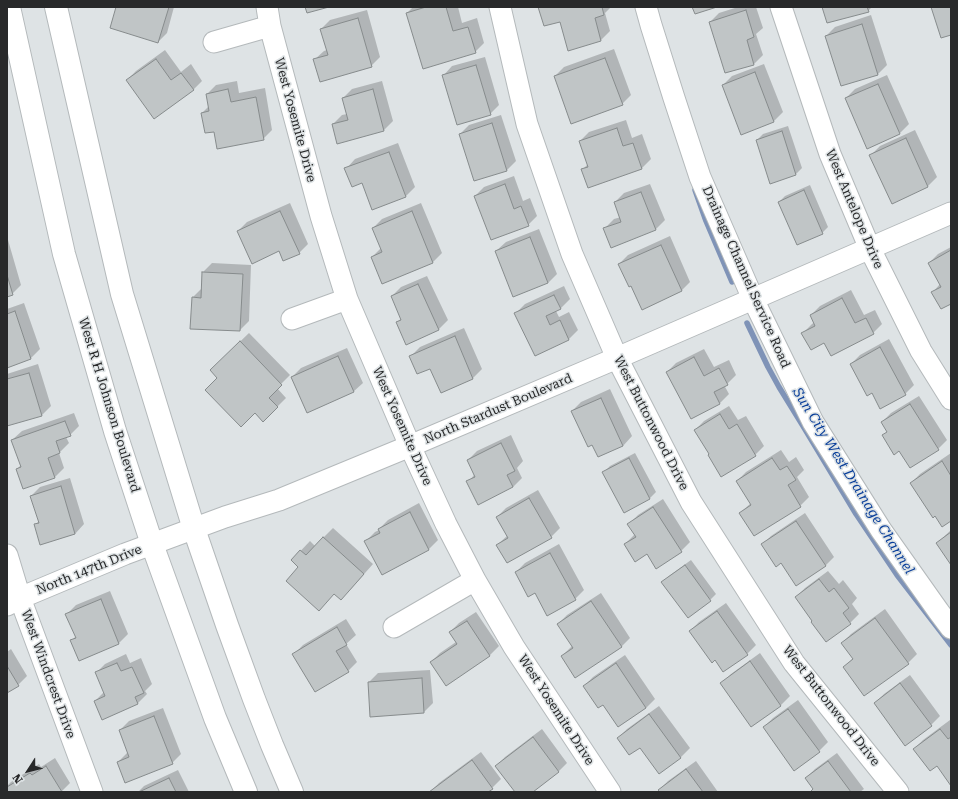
<!DOCTYPE html>
<html>
<head>
<meta charset="utf-8">
<style>
  body { margin:0 }
  #map { position:relative; width:958px; height:799px; overflow:hidden; background:#dee3e5; font-family:"Roboto Serif",serif }
  canvas { display:block }
  .frame { position:absolute; inset:0; border:8px solid #28292a; pointer-events:none }
  .north { position:absolute; left:8px; top:751px; width:40px; height:40px; -webkit-text-stroke:3px #dee3e5; paint-order:stroke; rotate:234deg; font-size:11px; font-weight:700; line-height:16px; text-align:center; color:#28292a }
  .north::after { content:''; display:block; margin:auto; width:14px; height:18px; background:#28292a; clip-path:polygon(50% 0,100% 100%,50% 72%,0 100%) }
</style>
</head>
<body>
<div id="map">
<canvas width="958" height="799"></canvas>
<div class="frame"></div>
<div class="north">N</div>
</div>
<script>
const context = document.querySelector('canvas').getContext('2d');
context.lineJoin = 'round';
function paint(path, color) { context.fillStyle = color; context.fill(path, 'evenodd'); }
const shape = rows => new Path2D(rows.map(r => 'M' + r).join(''));
function trace(path, color, width, dash) { context.strokeStyle = color; context.lineWidth = width; context.lineCap = dash ? 'butt' : 'round'; context.setLineDash(dash || []); context.stroke(path); }
function label(font, color, halo, rows, align = 'center') {
  context.font = font + ' "Roboto Serif",serif'; context.lineWidth = 3; context.setLineDash([]); context.textBaseline = 'middle'; context.strokeStyle = halo; context.fillStyle = color; for (const [text, x, y, turn = 0] of rows) {
    context.save(); context.translate(x, y); context.rotate((+turn || 0) * Math.PI / 180); context.textAlign = isNaN(turn) ? turn : align; if (halo) context.strokeText(text, 0, 0); context.fillText(text, 0, 0); context.restore();
  }
}
paint(shape([
  [117,7,174,7,167,33,158,42],
  [413,7,458,7,462,23,477,18,484,43,475,52,407,13],
  [539,7,611,7,605,13,610,31,601,40],
  [738,7,756,7,763,28,756,34,763,55,754,64,726,72,710,22,719,13],
  [823,7,872,7,868,11],
  [367,10,380,57,371,66,314,60,324,51,327,50,321,29,330,20],
  [871,15,887,65,878,74,842,85,826,36,835,27],
  [614,49,631,95,622,104,555,76,564,67],
  [165,50,181,72,191,64,202,81,193,90,127,80,136,71],
  [485,57,499,105,490,114,443,76,452,66],
  [764,64,783,112,774,121,723,85,732,76],
  [887,75,909,124,900,133,846,98,855,89],
  [237,81,239,93,265,88,272,130,263,139,215,131,202,113,209,106,207,94,216,85],
  [382,81,393,121,384,130,338,142,333,124,342,115,347,114,343,98,352,89],
  [501,115,516,161,507,170,475,180,460,134,469,125],
  [626,120,632,138,642,134,651,159,642,168,583,169,588,164,580,141,589,132],
  [788,126,802,168,796,174,771,182,757,140,763,134],
  [915,130,937,177,928,186,892,202,871,155,880,146],
  [398,143,415,187,406,196,346,169,355,159],
  [514,176,523,201,530,198,537,216,528,225,475,196,484,187],
  [650,184,665,220,656,229,605,228,614,219,621,217,615,202,624,193],
  [810,185,828,227,822,233,779,202,785,196],
  [290,203,308,244,299,253,279,250,238,231,247,222],
  [421,203,442,253,433,262,383,283,372,257,381,248,373,228,382,219],
  [539,229,557,274,548,283,496,251,506,242],
  [670,236,690,282,681,291,632,285,619,264,628,255],
  [7,240,8,240,21,285,12,294,7,296],
  [951,247,951,303,933,292,940,284,929,263,938,254],
  [212,263,251,265,249,321,240,330,191,328,193,297,202,288,203,272],
  [427,276,448,320,439,329,397,322,402,318,392,296,401,287],
  [564,286,570,299,561,308,556,311,559,317,569,312,578,330,569,339,535,355,516,313,525,304],
  [851,290,864,315,875,310,882,324,873,333,825,342,803,333,812,324,815,322,811,315,820,306],
  [24,303,40,349,31,358,7,367,7,309],
  [464,328,482,369,473,378,441,392,431,368,411,356,420,347],
  [249,333,290,375,277,388,286,398,263,421,218,378,220,361],
  [889,339,914,385,905,394,872,392,851,364,860,355],
  [347,348,363,383,353,392,292,377,301,368],
  [704,349,714,367,729,360,736,375,727,384,724,385,729,394,720,403,691,418,667,372,676,363],
  [38,364,51,406,42,415,7,425,7,374],
  [610,389,632,436,623,446,572,411,581,402],
  [919,396,947,440,938,449,900,450,884,435,888,431,882,422,891,413],
  [729,406,738,420,746,416,764,446,755,455,721,476,710,454,695,430,704,421],
  [74,413,79,426,70,435,66,437,69,443,59,453,64,468,55,477,23,488,17,469,21,465,12,440,22,431],
  [511,435,523,461,517,468,522,478,513,487,468,482,475,474,468,460,477,451],
  [781,450,789,462,796,457,804,470,797,477,809,497,800,506,754,535,740,513,751,503,737,481,746,472],
  [635,453,656,492,650,498,604,472,610,466],
  [951,453,951,519,911,483,920,474],
  [70,478,84,524,75,534,41,544,35,525,39,521,31,496,40,487],
  [538,490,560,528,551,537,497,545,507,536,497,517,506,508],
  [663,499,690,542,681,551,647,553,625,544,635,534,629,524,638,515],
  [419,503,438,540,429,549,383,573,366,541,375,532,379,530,379,529,388,520],
  [805,513,834,557,825,566,781,562,762,545,771,536],
  [333,528,373,564,350,590,335,593,300,567,292,560,310,541,315,546],
  [951,530,951,563,937,543],
  [559,544,584,590,575,599,535,592,516,572,525,563],
  [691,560,716,594,710,600,663,582,669,576],
  [828,571,839,584,843,580,857,598,852,604,859,614,850,623,826,641,813,621,796,597,805,588],
  [110,591,128,634,119,643,79,660,71,641,76,636,67,614,76,605],
  [601,593,630,638,621,647,562,656,572,646,558,624,567,615],
  [726,603,756,645,747,654,690,631,699,622],
  [885,609,917,654,908,663,865,695,844,667,853,658,842,643,851,634],
  [476,612,499,646,490,655,446,684,431,662,440,653,456,642,450,632,459,623],
  [346,619,356,635,346,644,357,662,348,671,294,654,303,645],
  [11,649,27,676,18,685,7,692,7,652],
  [760,653,790,696,781,705,751,725,722,683,731,674],
  [126,654,130,663,141,658,152,684,145,691,147,694,138,703,102,719,95,701,104,692,96,673,105,664],
  [625,655,655,699,646,708,619,726,604,704,584,686,593,677],
  [430,670,433,703,424,712,369,682,378,673],
  [910,675,940,716,931,725,875,703,884,694],
  [798,700,828,742,819,751,764,727,773,718],
  [659,706,690,748,681,757,659,773,640,746,618,738,627,729],
  [163,708,181,754,172,763,118,762,128,752,120,730,129,721],
  [950,720,951,722,951,784,937,765,914,749,923,740],
  [542,729,567,763,558,772,531,792,516,792,496,766,505,757],
  [481,752,501,779,492,788,486,792,430,792,439,783],
  [837,753,864,789,860,792,811,792,814,789,806,778,815,769],
  [55,758,70,783,61,792,7,792,7,786,11,782,39,764,41,767],
  [696,761,718,792,661,792,659,790,668,781],
  [178,770,189,792,138,792,144,786]
]), '#0003');
trace(shape([
  [695,190,706,221,732,282],
  [747,323,768,367,779,387,803,426,856,514,897,575,951,645]
]), '#7f93b7', 5.5);
const building = shape([
  [116,7,169,7,158,43,110,28,116,7],
  [305,7,329,7,307,13,305,7],
  [426,7,446,7,453,31,468,27,476,53,423,69,406,13,426,7],
  [538,7,602,7,604,15,595,18,601,41,568,51,560,22,544,26,538,7],
  [692,7,717,7,695,14,692,7],
  [822,7,867,7,869,12,827,23,822,7],
  [931,7,951,7,951,35,941,38,931,7],
  [746,10,754,37,747,40,754,65,725,73,709,22,746,10],
  [358,18,372,67,320,82,313,59,328,55,320,29,358,18],
  [862,24,878,75,841,86,825,36,862,24],
  [605,58,623,105,571,124,554,76,605,58],
  [156,59,171,80,181,73,194,90,154,119,126,80,156,59],
  [476,65,491,115,457,125,442,75,476,65],
  [755,72,774,122,741,135,722,85,755,72],
  [878,84,900,134,867,149,845,98,878,84],
  [228,89,231,102,256,97,264,140,217,149,214,132,205,133,201,113,209,111,206,94,228,89],
  [373,89,384,131,337,144,332,124,348,120,342,98,373,89],
  [492,123,507,171,474,181,459,134,492,123],
  [617,128,623,146,633,143,642,169,588,188,581,169,588,167,579,141,617,128],
  [782,131,796,175,770,184,756,140,782,131],
  [906,138,928,187,892,204,869,155,906,138],
  [389,152,406,197,372,210,362,183,352,187,344,168,389,152],
  [505,184,514,209,521,206,529,226,491,240,474,196,505,184],
  [804,190,823,234,797,245,778,202,804,190],
  [641,192,656,230,611,248,603,228,621,222,614,202,641,192],
  [280,211,300,254,283,261,279,251,252,264,237,231,280,211],
  [412,211,433,263,382,284,371,257,382,252,372,228,412,211],
  [530,237,548,283,513,297,495,251,530,237],
  [661,245,682,291,642,310,631,286,629,287,618,264,661,245],
  [951,250,951,304,941,309,931,292,941,287,928,263,951,250],
  [202,272,243,274,240,331,190,329,192,297,201,298,202,272],
  [7,275,13,295,7,297,7,275],
  [418,284,439,330,406,345,396,322,401,320,391,296,418,284],
  [554,295,561,309,546,316,550,325,560,320,569,340,535,356,514,313,554,295],
  [842,298,855,323,866,318,874,334,831,356,824,343,811,350,801,333,815,326,810,315,842,298],
  [15,311,31,359,7,368,7,314,15,311],
  [455,336,473,379,441,393,430,369,417,374,409,356,455,336],
  [240,341,282,385,269,398,278,407,263,422,255,413,241,427,205,390,217,378,210,370,240,341],
  [880,347,906,395,880,409,872,393,867,396,850,364,880,347],
  [338,356,354,392,307,413,291,377,338,356],
  [694,357,704,376,719,368,728,385,714,392,720,404,691,419,666,372,694,357],
  [29,373,42,416,7,426,7,379,29,373],
  [601,398,623,446,598,457,592,445,588,447,571,411,601,398],
  [910,404,939,450,910,468,899,451,894,455,882,435,887,432,881,422,910,404],
  [720,414,729,429,737,424,756,456,721,477,708,455,709,454,694,430,720,414],
  [65,421,71,436,56,441,60,453,48,458,55,478,23,489,16,469,21,467,11,440,65,421],
  [501,443,515,471,507,475,513,487,478,505,466,481,475,477,467,460,501,443],
  [629,458,650,499,624,513,602,472,629,458],
  [772,458,780,470,787,466,796,480,788,485,801,507,754,536,739,513,751,505,736,481,772,458],
  [942,461,951,476,951,521,942,527,935,516,933,518,910,483,942,461],
  [61,486,75,534,40,545,34,524,39,523,30,496,61,486],
  [529,498,552,538,507,563,496,545,508,538,496,517,529,498],
  [653,507,682,552,656,569,647,554,635,562,624,544,636,537,627,524,653,507],
  [410,512,429,550,382,575,364,541,380,533,378,529,410,512],
  [796,521,826,566,796,586,781,563,776,567,761,544,796,521],
  [951,532,951,565,936,543,951,532],
  [323,537,364,574,341,600,334,594,319,611,286,581,298,567,291,560,300,550,306,555,323,537],
  [550,553,576,600,547,616,535,593,528,597,515,572,550,553],
  [685,565,711,601,688,618,661,582,685,565],
  [819,579,829,592,834,588,849,608,843,613,851,624,826,642,811,622,812,621,795,597,819,579],
  [101,599,119,644,79,661,70,640,76,638,65,614,101,599],
  [591,601,622,647,575,678,561,656,573,648,557,624,591,601],
  [717,611,748,655,723,672,715,660,712,663,689,631,717,611],
  [875,618,909,664,864,696,843,667,853,659,841,643,875,618],
  [467,621,490,656,446,686,430,662,457,644,449,632,467,621],
  [337,627,347,645,336,651,349,672,315,692,292,654,337,627],
  [750,661,781,706,751,727,720,683,750,661],
  [117,663,121,671,132,667,144,693,135,697,138,704,102,720,94,701,105,696,95,672,117,663],
  [616,663,646,708,618,727,603,705,598,708,583,686,616,663],
  [7,666,19,686,7,693,7,666],
  [422,678,424,713,370,717,368,682,422,678],
  [900,683,932,726,905,746,874,703,900,683],
  [788,709,820,752,794,771,763,727,788,709],
  [649,714,681,758,659,774,640,748,629,755,617,738,649,714],
  [154,716,173,764,125,783,117,762,129,757,119,730,154,716],
  [940,729,948,739,951,737,951,786,937,766,930,771,913,749,940,729],
  [533,737,559,772,533,792,515,792,495,766,533,737],
  [472,760,493,789,488,792,429,792,472,760],
  [828,761,851,792,810,792,813,789,805,778,828,761],
  [46,766,62,792,7,792,7,787,30,773,32,775,46,766],
  [686,769,703,792,660,792,658,790,686,769],
  [169,778,176,792,139,792,169,778]
]);
paint(building, '#c0c5c6');
trace(building, '#868b8c', 1);
const minor = shape([
  [267,7,270,26,321,216,347,299,410,446,446,524,475,580,514,647,610,792],
  [500,7,527,124,572,254,617,358,691,502,794,663,898,792],
  [646,7,651,25,674,98,700,177,753,299,813,422,881,530,939,612,951,628],
  [781,7,830,154,870,249,921,351,951,399],
  [214,42,270,26],
  [292,319,347,299],
  [7,555,20,598,92,792],
  [7,605,20,598,125,554,225,517,279,500,410,446,617,358,951,213],
  [394,627,475,580]
]);
const secondary = shape([
  [9,7,64,254,115,431,152,544,215,718,246,792],
  [56,7,122,294,194,529,227,625,254,699,272,745,292,792]
]);
trace(minor, '#b4b9bb', 23);
trace(secondary, '#b4b9bb', 24);
trace(minor, '#fff', 21);
trace(secondary, '#fff', 22);
label('13px', '#28292a', '#dee3e5', [
  ["West Yosemite Drive",295,120,75],
  ["West Antelope Drive",854,209,67],
  ["Drainage Channel Service Road",746,277,66],
  ["West R H Johnson Boulevard",109,405,73],
  ["North Stardust Boulevard",498,409,-23],
  ["West Buttonwood Drive",651,423,63],
  ["West Yosemite Drive",402,426,66],
  ["North 147th Drive",89,570,-22],
  ["West Windcrest Drive",48,674,70],
  ["West Buttonwood Drive",831,706,52],
  ["West Yosemite Drive",556,710,57]
]);
label('italic 14px', '#093e9a', '#dee3e5', [
  ["Sun City West Drainage Channel",853,481,58]
]);
</script>
</body>
</html>
